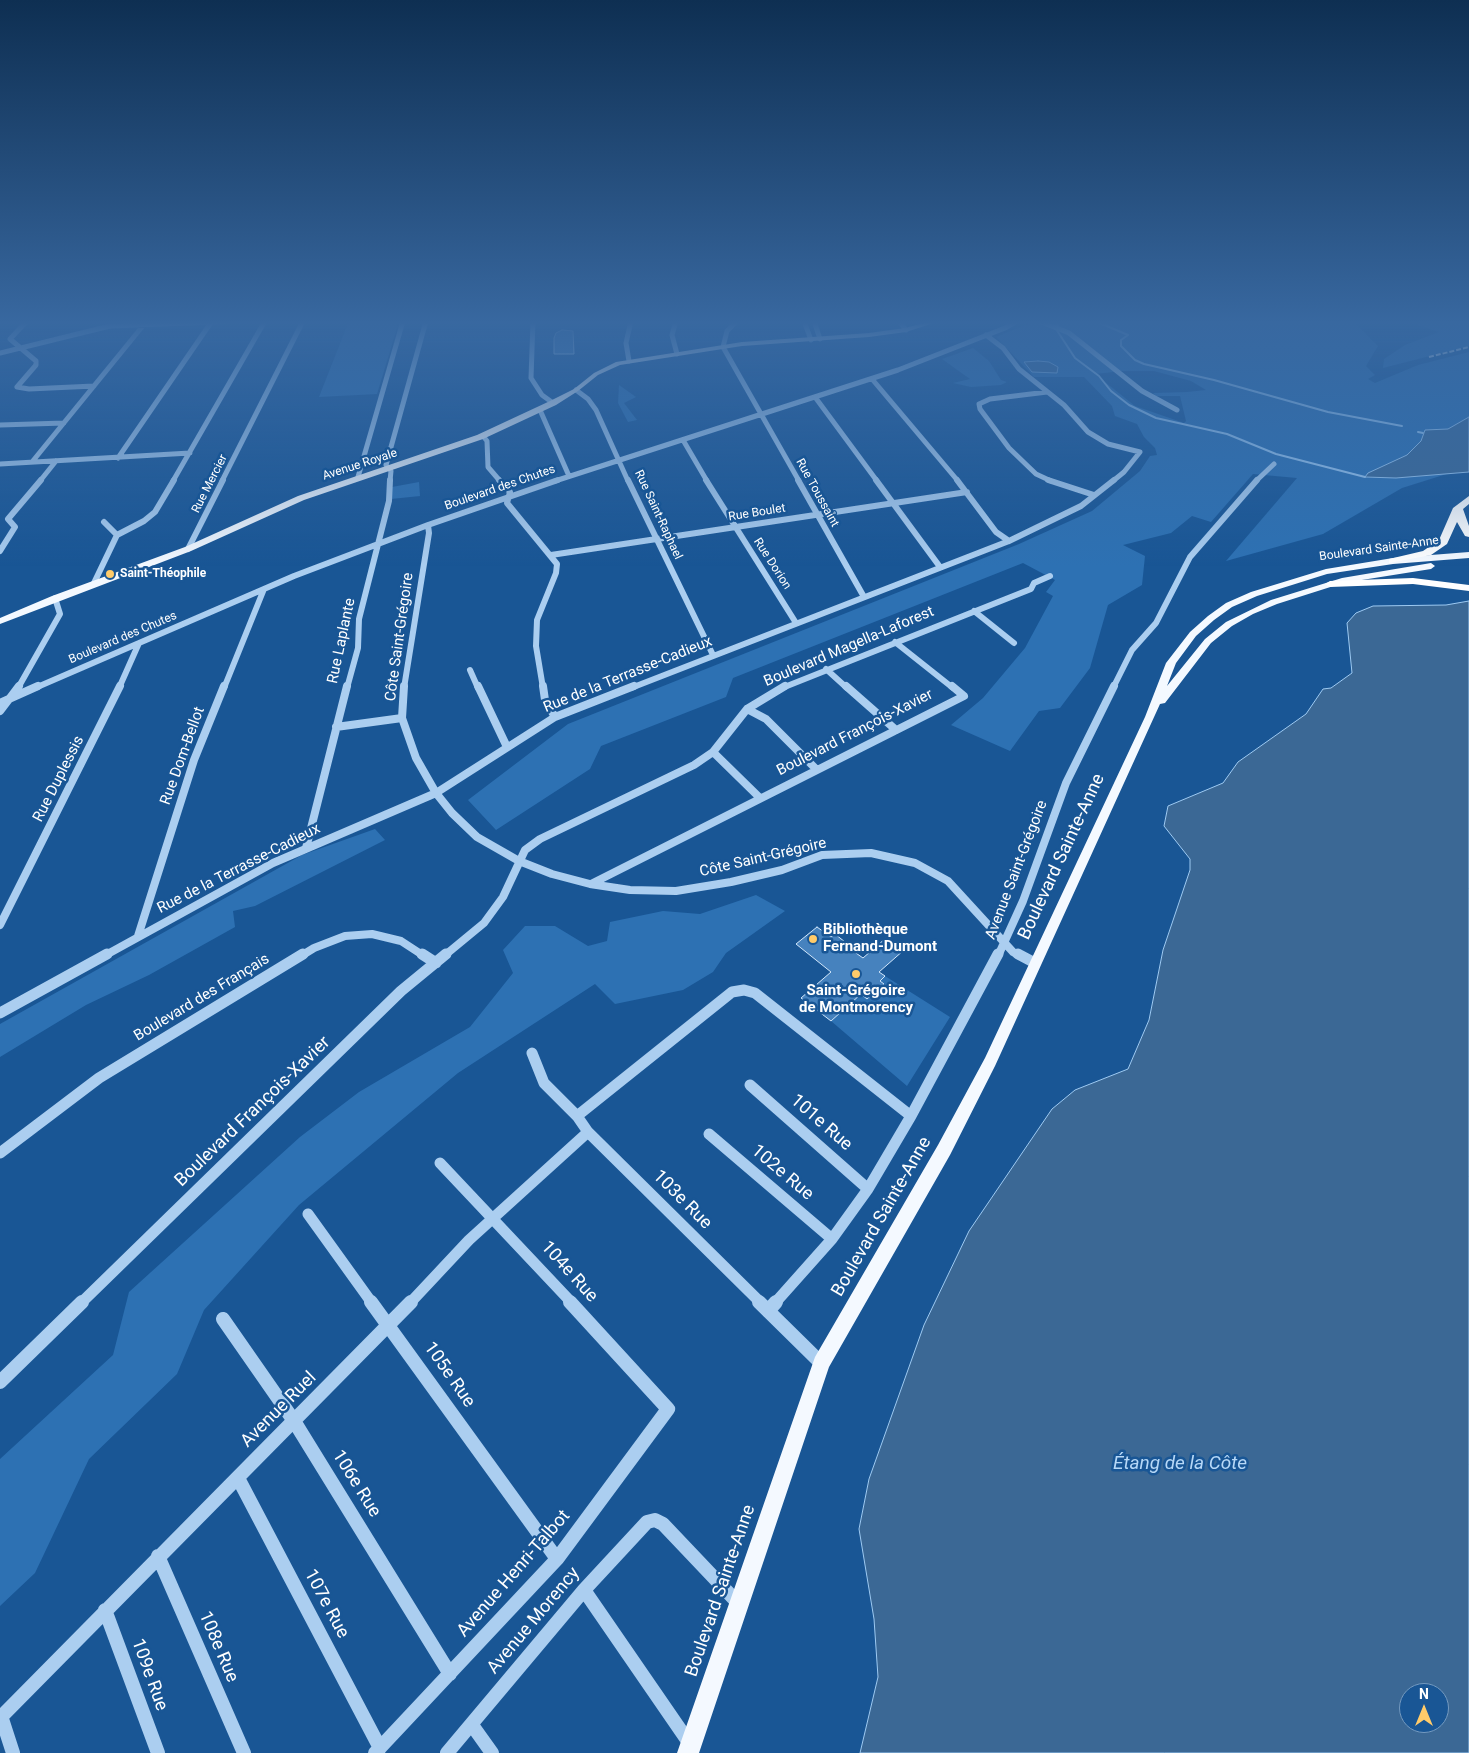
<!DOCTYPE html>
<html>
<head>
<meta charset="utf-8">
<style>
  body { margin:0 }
  #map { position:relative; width:1469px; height:1753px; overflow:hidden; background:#195695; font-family:Roboto,sans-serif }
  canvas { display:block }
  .north { position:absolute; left:1399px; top:1683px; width:50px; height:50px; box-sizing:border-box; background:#195695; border:1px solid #759abf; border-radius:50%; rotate:0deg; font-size:14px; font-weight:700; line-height:20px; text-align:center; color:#fff }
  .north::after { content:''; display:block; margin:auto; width:18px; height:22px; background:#ffcb6a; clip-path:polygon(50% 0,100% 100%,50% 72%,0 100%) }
</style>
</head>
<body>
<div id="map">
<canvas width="1469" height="1753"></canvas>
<div class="north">N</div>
</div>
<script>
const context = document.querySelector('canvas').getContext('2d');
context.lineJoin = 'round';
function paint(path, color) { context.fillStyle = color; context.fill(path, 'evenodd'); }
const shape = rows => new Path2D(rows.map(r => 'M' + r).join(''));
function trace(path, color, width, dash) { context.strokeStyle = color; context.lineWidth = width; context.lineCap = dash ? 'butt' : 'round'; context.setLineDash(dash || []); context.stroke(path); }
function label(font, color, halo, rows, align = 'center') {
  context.font = font + ' Roboto,sans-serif'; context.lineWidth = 5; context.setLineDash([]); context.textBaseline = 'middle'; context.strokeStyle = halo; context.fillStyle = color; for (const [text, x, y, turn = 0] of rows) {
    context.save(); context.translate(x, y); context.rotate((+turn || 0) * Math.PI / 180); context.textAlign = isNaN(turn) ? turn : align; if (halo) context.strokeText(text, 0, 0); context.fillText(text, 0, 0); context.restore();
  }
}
paint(shape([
  [349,321,399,321,377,394,319,397],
  [1035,321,1362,321,1355,323,1378,346,1366,366,1375,375,1368,379,1375,383,1418,365,1469,352,1469,467,1402,488,1323,534,1226,561,1297,478,1253,474,1211,522,1192,516,1171,533,1123,545,1145,556,1142,585,1108,605,1090,668,1060,708,1039,711,1010,751,951,725,983,698,1025,648,1053,596,1046,592,1055,580,1023,563,733,678,726,697,601,746,590,769,496,830,468,800,568,724,1019,544,1092,511,1140,471,1150,456,1157,455,1155,448,1144,437,1137,424,1115,416,1112,406,1084,377,1034,377,996,337],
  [1123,371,1154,371,1191,381,1206,390,1187,392,1153,393,1156,396,1180,396,1186,421,1184,423,1135,406,1095,374],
  [1405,321,1469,321,1469,346,1383,368,1384,359,1405,345,1439,332],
  [973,348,989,361,1001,380,1007,382,1001,385,971,387,953,383,970,379,942,359],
  [619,385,636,397,624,403,637,420,628,422,618,403],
  [419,482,420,496,391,499,392,487],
  [375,829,385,840,255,906,233,911,235,927,149,975,86,1005,0,1057,0,1024,302,855],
  [756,895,785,911,726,953,713,972,683,990,615,1004,595,984,458,1073,299,1205,204,1310,177,1374,89,1459,35,1573,0,1606,0,1459,113,1355,129,1292,300,1137,359,1092,470,1027,513,973,503,950,525,926,555,926,588,946,607,941,610,922,663,911,700,914],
  [885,976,950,1017,907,1086,831,1021,861,994,867,999,884,984,880,981]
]), '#2d71b3');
const water = shape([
  [1038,361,1049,362,1058,367,1057,373,1032,372,1024,362,1038,361],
  [1469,417,1469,472,1396,478,1365,477,1368,473,1407,455,1421,441,1425,430,1448,429,1469,417],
  [1469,601,1469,1753,860,1753,878,1677,874,1619,859,1529,869,1479,924,1325,969,1231,1052,1109,1075,1090,1128,1069,1149,1020,1163,950,1190,870,1190,859,1164,826,1168,806,1223,783,1238,762,1306,714,1323,689,1331,688,1352,673,1347,623,1356,613,1373,606,1446,605,1469,601],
  [1409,1693,1439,1693,1439,1723,1409,1723,1409,1693]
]);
paint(water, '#3b6895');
trace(water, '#9ecaf2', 1);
trace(shape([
  [1055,321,1058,325],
  [1095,321,1128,335,1121,340,1121,346,1135,360,1144,364,1214,380,1328,412,1402,426],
  [1056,329,1075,358,1099,376,1111,391,1129,405,1156,418,1227,434,1276,454,1365,477],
  [1418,432,1423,433]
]), '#9ecaf2', 2);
const building = shape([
  [562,330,573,331,574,354,554,354,554,338,556,333,562,330],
  [817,927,831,937,835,934,845,942,843,944,863,958,886,938,904,950,879,972,885,976,880,981,884,984,867,999,861,994,831,1021,801,998,831,972,796,944,817,927]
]);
paint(building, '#4682be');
trace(building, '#d2e7fb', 1);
trace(shape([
  [27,321,10,339,36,361,36,365,17,387,29,389,94,386],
  [533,321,531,378,542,395,553,403],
  [676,321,672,335,677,354],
  [737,321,727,331,723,347,799,481],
  [804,321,811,340],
  [814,321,820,339],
  [899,321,906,330],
  [1039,321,1069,333,1142,391,1177,410],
  [986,335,1003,348,1019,369,1064,405,1088,432,1108,444,1140,452,1124,472,1113,481],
  [0,353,110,326,239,321],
  [629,361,626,343,631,321],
  [872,379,958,481],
  [576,390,588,399,596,410,628,481],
  [1047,392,990,399,979,404,980,409,1009,448,1036,474,1051,481],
  [815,397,877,481],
  [540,410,569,476],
  [0,425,64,423],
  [483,436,487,441,488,467,500,481],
  [683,440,707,481],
  [118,458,212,321],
  [32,462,146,322],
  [0,464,190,453],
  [358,477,403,321],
  [40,481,56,461],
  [173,481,265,321],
  [222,481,303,321],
  [390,481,391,471,386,465,426,321],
  [555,481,898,370,1005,328,1017,321],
  [1256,481,1274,464]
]), '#abcef0', 5);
trace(shape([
  [499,480,510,492,507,503,557,564,556,573,537,620,536,646,543,688],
  [628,480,713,655],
  [706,480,796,623],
  [798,480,864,597],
  [876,480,940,567],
  [957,480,996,532,1009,541],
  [1048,480,1094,495],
  [104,522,117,535],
  [188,549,223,480],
  [0,551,15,527,8,519,41,480],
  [551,555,967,492],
  [94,583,117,535,144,521,155,512,174,480],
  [974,611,1014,643],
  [895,642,953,688],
  [826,669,847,688],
  [470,670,478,688],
  [18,688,60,614,55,598],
  [35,688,294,576,428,525,558,480],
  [119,688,139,643],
  [224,688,264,589],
  [347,688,358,648,359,619,389,501,390,480],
  [404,688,429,533,428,525],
  [631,688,1009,541,1081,506,1114,480],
  [782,688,1031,589,1034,583,1050,576],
  [1113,688,1132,650,1156,623,1190,557,1257,480]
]), '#abcef0', 6);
trace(shape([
  [404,686,402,718,416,758,436,793,452,813,477,837,519,861,552,874,590,884,630,890,676,891,731,882,782,870,822,855,871,853,915,863,948,881,1013,952,1020,956],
  [478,686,507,747],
  [543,686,545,700,555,717],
  [846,686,896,730],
  [0,703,38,686],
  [747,709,766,719,816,769],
  [0,711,19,686],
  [336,727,402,718],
  [713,752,760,798],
  [306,848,347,686],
  [591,884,964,696,952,686],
  [0,925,120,686],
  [138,936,194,760,224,686],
  [104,956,273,863,436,793,555,717,634,686],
  [301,956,314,948,345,936,372,934,401,941,424,956],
  [444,956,484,923,503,897,525,850,540,839,694,765,713,752,747,709,785,686],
  [998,956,1023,901,1066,783,1114,686]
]), '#abcef0', 8);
trace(shape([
  [422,954,436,963],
  [1018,954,1035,963],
  [0,1013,107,954],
  [532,1053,544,1083,577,1116,588,1132,761,1303],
  [750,1085,868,1189],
  [577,1116,732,992,744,990,755,993,911,1116],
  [709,1134,832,1239],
  [0,1153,99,1078,303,954],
  [440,1163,572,1303],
  [308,1214,372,1303],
  [81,1303,401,991,446,954],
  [410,1303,469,1240,588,1132],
  [775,1303,832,1239,868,1189,911,1116,998,954]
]), '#abcef0', 11);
trace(shape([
  [371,1302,557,1559],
  [759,1302,821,1363],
  [768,1311,776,1302],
  [223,1319,294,1421,450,1674],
  [0,1382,82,1302],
  [238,1478,380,1748],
  [158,1556,244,1753],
  [584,1590,690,1744],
  [105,1610,158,1753],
  [1,1716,13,1753],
  [0,1718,411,1302],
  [472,1725,492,1753],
  [375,1753,557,1559,668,1409,570,1302],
  [447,1753,584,1590,647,1522,655,1520,663,1524,738,1603]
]), '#abcef0', 14);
paint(shape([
  [931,321,940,321,906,332,869,337,742,346,620,365,598,375,578,391,556,405,483,439,304,500,191,551,0,624,0,618,52,596,185,547,298,496,477,435,550,401,574,389,594,373,616,362,742,342,869,333,905,328,931,321],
  [1469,552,1469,558,1393,564,1327,574,1257,596,1232,607,1214,620,1196,636,1176,663,1167,686,1205,639,1226,622,1271,600,1342,578,1431,563,1435,566,1431,569,1343,583,1277,604,1253,614,1232,626,1211,643,1165,703,1160,704,995,1066,950,1155,829,1367,699,1753,677,1753,815,1357,938,1145,985,1058,1145,717,1166,663,1190,632,1208,616,1226,603,1251,592,1326,569,1393,558,1469,552]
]), '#f4f9ff');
paint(shape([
  [1469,496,1469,504,1463,509,1469,526,1469,537,1465,536,1457,522,1447,544,1431,555,1389,563,1389,559,1423,551,1439,540,1453,508,1469,496],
  [1413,578,1469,585,1469,591,1413,584,1330,587,1325,584,1330,581,1413,578]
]), '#fff');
trace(shape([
  [1429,357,1469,347]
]), '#fff', 2, [5, 2]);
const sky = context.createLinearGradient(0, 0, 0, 566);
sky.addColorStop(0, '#0e2f52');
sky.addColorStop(0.57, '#3868a0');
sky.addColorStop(1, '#3868a000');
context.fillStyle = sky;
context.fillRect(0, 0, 1469, 566);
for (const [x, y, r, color] of [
  [110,574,5,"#ffcb6a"],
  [813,939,5,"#ffcb6a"],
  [856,974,5,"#ffcb6a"]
]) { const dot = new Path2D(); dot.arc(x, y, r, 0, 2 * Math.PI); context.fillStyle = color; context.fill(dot); trace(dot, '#195695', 2); }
label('12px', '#fff', '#195695', [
  ["Avenue Royale",360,465,-18],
  ["Rue Mercier",210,484,-63],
  ["Boulevard des Chutes",500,488,-19],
  ["Rue Toussaint",817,493,61],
  ["Rue Boulet",757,513,-9],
  ["Rue Saint-Raphael",658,515,65],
  ["Boulevard Sainte-Anne",1379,549,-8],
  ["Rue Dorion",772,564,57],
  ["Boulevard des Chutes",123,638,-23]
]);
label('bold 12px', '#fff', '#195695', [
  ["Saint-Théophile",120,574]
], 'left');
label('15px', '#fff', '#195695', [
  ["Côte Saint-Grégoire",400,637,-82],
  ["Rue Laplante",342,641,-78],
  ["Boulevard Magella-Laforest",849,647,-23],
  ["Rue de la Terrasse-Cadieux",628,675,-22],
  ["Boulevard François-Xavier",855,733,-27],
  ["Rue Dom-Bellot",183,756,-70],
  ["Rue Duplessis",59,779,-63],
  ["Côte Saint-Grégoire",763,858,-13],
  ["Rue de la Terrasse-Cadieux",239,869,-27],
  ["Avenue Saint-Grégoire",1017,870,-69],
  ["Boulevard des Français",202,998,-31]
]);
label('bold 15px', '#fff', '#195695', [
  ["Bibliothèque",823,930],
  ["Fernand-Dumont",823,947],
  ["Saint-Grégoire",856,991,"center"],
  ["de Montmorency",856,1008,"center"]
], 'left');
label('18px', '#fff', '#195695', [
  ["Boulevard Sainte-Anne",1062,857,-65],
  ["Boulevard François-Xavier",253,1112,-44],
  ["101e Rue",821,1123,41],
  ["102e Rue",782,1173,40],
  ["103e Rue",682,1200,45],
  ["Boulevard Sainte-Anne",882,1217,-60],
  ["104e Rue",569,1272,48],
  ["105e Rue",449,1375,55],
  ["Avenue Ruel",279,1410,-45],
  ["106e Rue",356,1484,58],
  ["Avenue Henri-Talbot",514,1574,-49],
  ["Boulevard Sainte-Anne",721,1591,-71],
  ["107e Rue",326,1604,62],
  ["Avenue Morency",534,1621,-50],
  ["108e Rue",218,1647,67],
  ["109e Rue",149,1675,70]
]);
label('italic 19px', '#b7d8f7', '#195695', [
  ["Étang de la Côte",1180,1464]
]);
</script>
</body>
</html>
